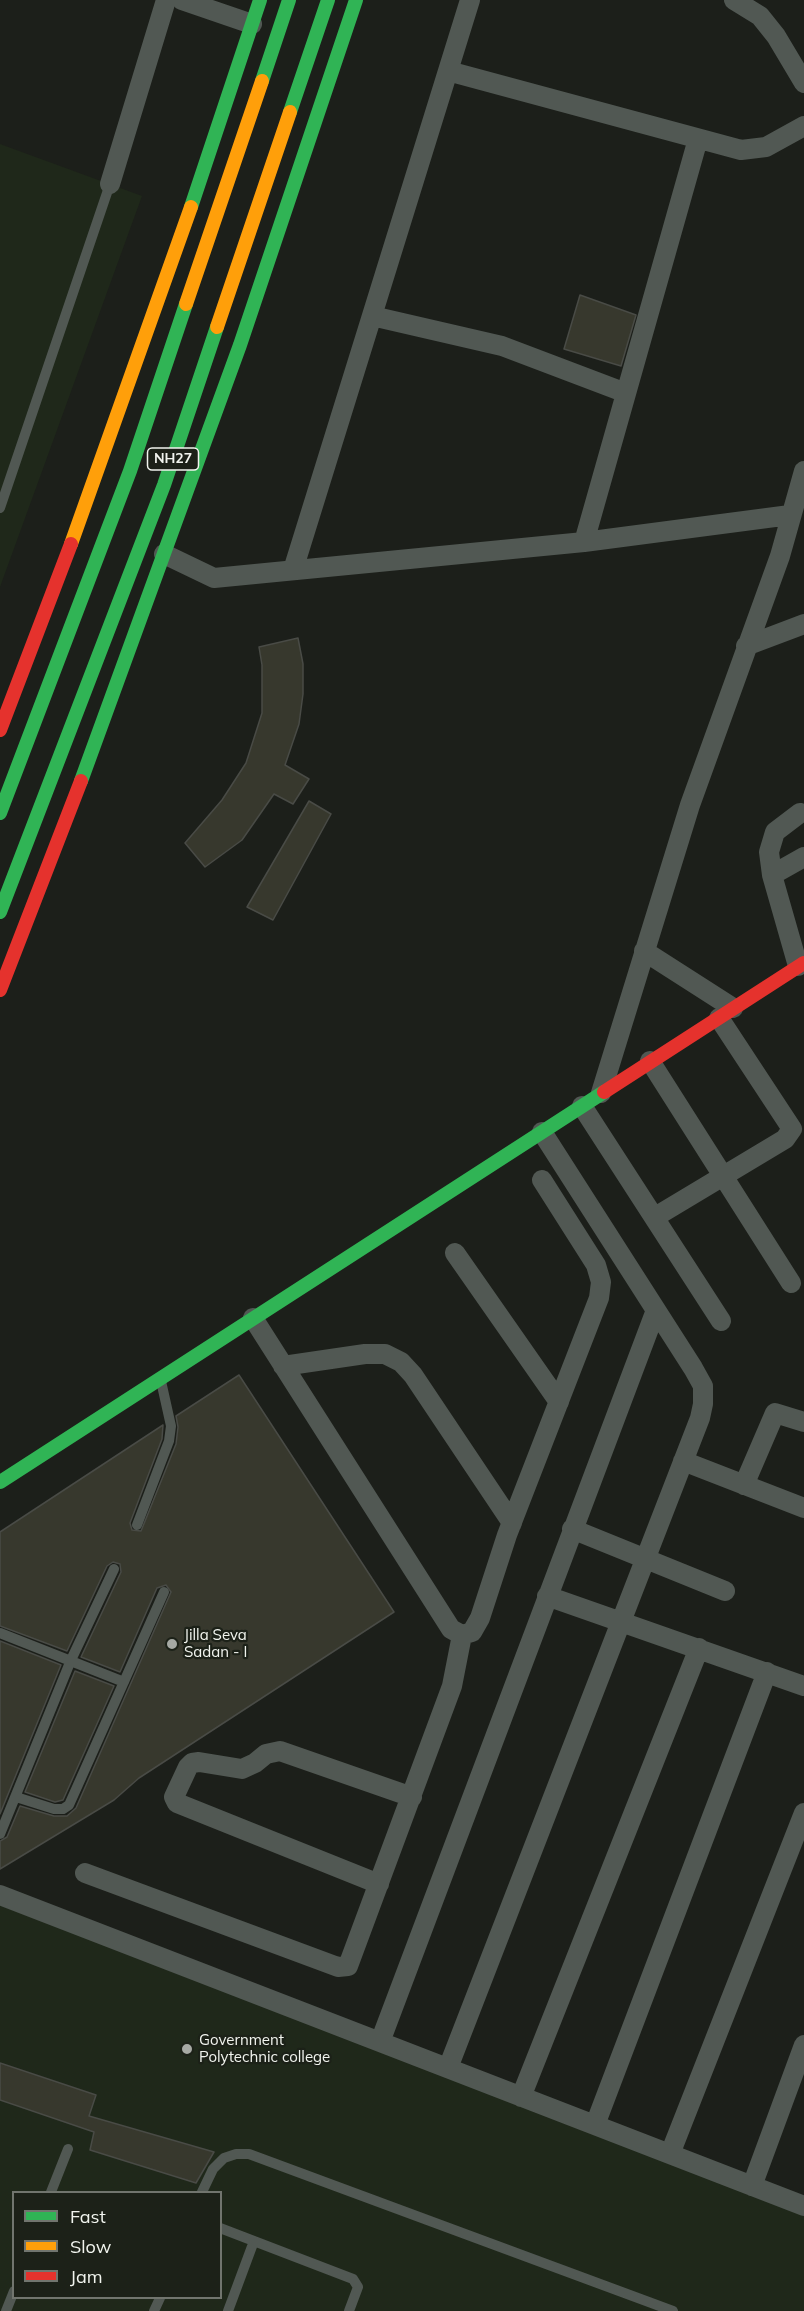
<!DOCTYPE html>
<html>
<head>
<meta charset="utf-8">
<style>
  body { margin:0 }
  #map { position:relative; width:804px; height:2311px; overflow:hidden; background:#1c1f1a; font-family:Mulish,sans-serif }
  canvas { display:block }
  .legend { position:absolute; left:12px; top:2191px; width:210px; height:108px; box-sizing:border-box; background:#1c2118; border:2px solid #71756e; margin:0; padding:8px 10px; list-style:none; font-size:18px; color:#f1f4ee }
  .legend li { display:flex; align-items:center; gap:12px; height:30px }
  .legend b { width:30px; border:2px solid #71756e }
</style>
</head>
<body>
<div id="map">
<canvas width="804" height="2311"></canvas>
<ul class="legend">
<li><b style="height:8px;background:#30b455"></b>Fast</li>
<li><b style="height:8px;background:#ff9f0a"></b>Slow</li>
<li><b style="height:8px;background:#e5322d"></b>Jam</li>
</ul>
</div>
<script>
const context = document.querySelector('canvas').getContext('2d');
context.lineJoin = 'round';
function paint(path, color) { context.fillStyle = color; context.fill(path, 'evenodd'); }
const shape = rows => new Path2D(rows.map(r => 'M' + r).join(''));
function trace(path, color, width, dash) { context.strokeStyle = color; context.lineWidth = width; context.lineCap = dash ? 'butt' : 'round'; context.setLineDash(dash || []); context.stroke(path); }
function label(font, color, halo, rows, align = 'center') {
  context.font = font + ' Mulish,sans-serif'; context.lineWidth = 4.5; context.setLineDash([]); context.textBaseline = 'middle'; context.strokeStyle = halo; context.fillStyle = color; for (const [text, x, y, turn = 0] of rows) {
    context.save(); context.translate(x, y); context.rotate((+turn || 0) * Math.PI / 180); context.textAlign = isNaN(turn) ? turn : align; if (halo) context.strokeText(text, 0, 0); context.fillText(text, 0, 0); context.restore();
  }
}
paint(shape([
  [0,144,142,196,0,587],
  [0,1905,804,2213,804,2311,0,2311],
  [14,2192,220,2192,220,2298,14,2298]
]), '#1f281a');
const building = shape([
  [580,295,636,315,621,366,564,349,580,295],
  [298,638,303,664,303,694,299,724,285,765,309,779,293,804,274,794,242,840,205,867,185,843,222,800,246,763,262,713,262,665,259,647,298,638],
  [309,801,331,814,273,920,247,907,309,801],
  [239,1375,394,1612,139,1778,114,1800,0,1869,0,1841,7,1837,20,1806,54,1816,67,1816,76,1808,171,1592,166,1585,157,1588,120,1672,81,1657,121,1572,120,1564,113,1562,107,1566,67,1651,0,1626,0,1532,163,1425,162,1439,130,1523,132,1530,141,1531,176,1444,178,1427,176,1416,239,1375],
  [0,1641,61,1665,0,1814,0,1641],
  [75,1671,114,1686,63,1800,55,1802,25,1792,75,1671],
  [0,2063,96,2095,89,2116,214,2152,196,2183,90,2150,94,2132,0,2100,0,2063]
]);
paint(building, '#37382d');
trace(building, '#494b46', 1.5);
trace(shape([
  [0,508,110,184],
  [137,1525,169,1441,171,1426,161,1381],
  [0,1633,124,1682],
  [16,1797,54,1809,63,1809,69,1805,164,1592],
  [0,1834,71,1660,114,1569],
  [51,2192,68,2149],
  [202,2192,213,2169,224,2158,236,2154,249,2154,673,2311],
  [220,2228,353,2279,358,2287,349,2311],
  [6,2311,14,2291],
  [154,2311,160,2298],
  [228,2311,254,2241]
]), '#515853', 10);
trace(shape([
  [182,0,252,24],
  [734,0,760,16,776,36,804,83],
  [448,71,741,150,766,147,804,126],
  [110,184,166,0],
  [372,316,502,346,626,393],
  [584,542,698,139],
  [164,554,214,578,584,542,790,515],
  [293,570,470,0],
  [746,646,804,624],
  [772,875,804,857],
  [644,951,733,1008],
  [798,966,772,875,769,852,775,832,800,813],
  [650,1061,791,1283],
  [601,1093,690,805,780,556,804,471],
  [582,1106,721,1321],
  [655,1217,785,1139,792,1129,719,1018],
  [455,1253,559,1402],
  [253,1318,451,1629,462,1635,472,1632,480,1618,507,1535,599,1298,601,1282,596,1265,542,1180],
  [283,1366,365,1354,385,1354,401,1362,413,1375,512,1523],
  [683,1461,804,1508],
  [744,1485,775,1413,804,1422],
  [572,1529,725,1591],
  [547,1596,804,1686],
  [85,1873,338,1967,348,1966,452,1686,462,1635],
  [379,1884,177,1803,174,1797,188,1767,192,1763,199,1762,242,1769,255,1763,266,1754,280,1751,412,1797],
  [0,1895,804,2206],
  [380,2042,656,1310],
  [448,2068,700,1418,703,1404,703,1386,693,1368,542,1132],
  [521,2097,699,1648],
  [595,2125,767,1672],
  [670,2154,804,1813],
  [752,2186,804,2045]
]), '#515853', 20);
trace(shape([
  [262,81,289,0],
  [290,112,328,0],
  [191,207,260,0],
  [81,781,240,345,356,0],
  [0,813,130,471,186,304],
  [0,912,164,485,217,327],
  [0,1482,604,1092]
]), '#30b455', 14);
trace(shape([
  [186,304,262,81],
  [217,327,290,112],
  [71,544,191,207]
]), '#ff9f0a', 14);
trace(shape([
  [0,730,71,544],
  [0,990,81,781],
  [604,1092,804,963]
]), '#e5322d', 14);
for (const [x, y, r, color] of [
  [172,1644,6,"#a6a9a4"],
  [187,2049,6,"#a6a9a4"]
]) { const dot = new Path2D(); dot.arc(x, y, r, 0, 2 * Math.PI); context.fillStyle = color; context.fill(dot); trace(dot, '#1c2118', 2); }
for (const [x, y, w] of [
  [173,459,51]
]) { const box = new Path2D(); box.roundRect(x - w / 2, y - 11, w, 22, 4.5); context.fillStyle = '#1c2118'; context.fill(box); trace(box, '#f1f4ee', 1.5); }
label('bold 14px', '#f1f4ee', null, [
  ["NH27",173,459]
]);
label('15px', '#f1f4ee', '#1c2118', [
  ["Jilla Seva",184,1635],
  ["Sadan - I",184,1652],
  ["Government",199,2040],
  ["Polytechnic college",199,2057]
], 'left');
</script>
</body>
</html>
